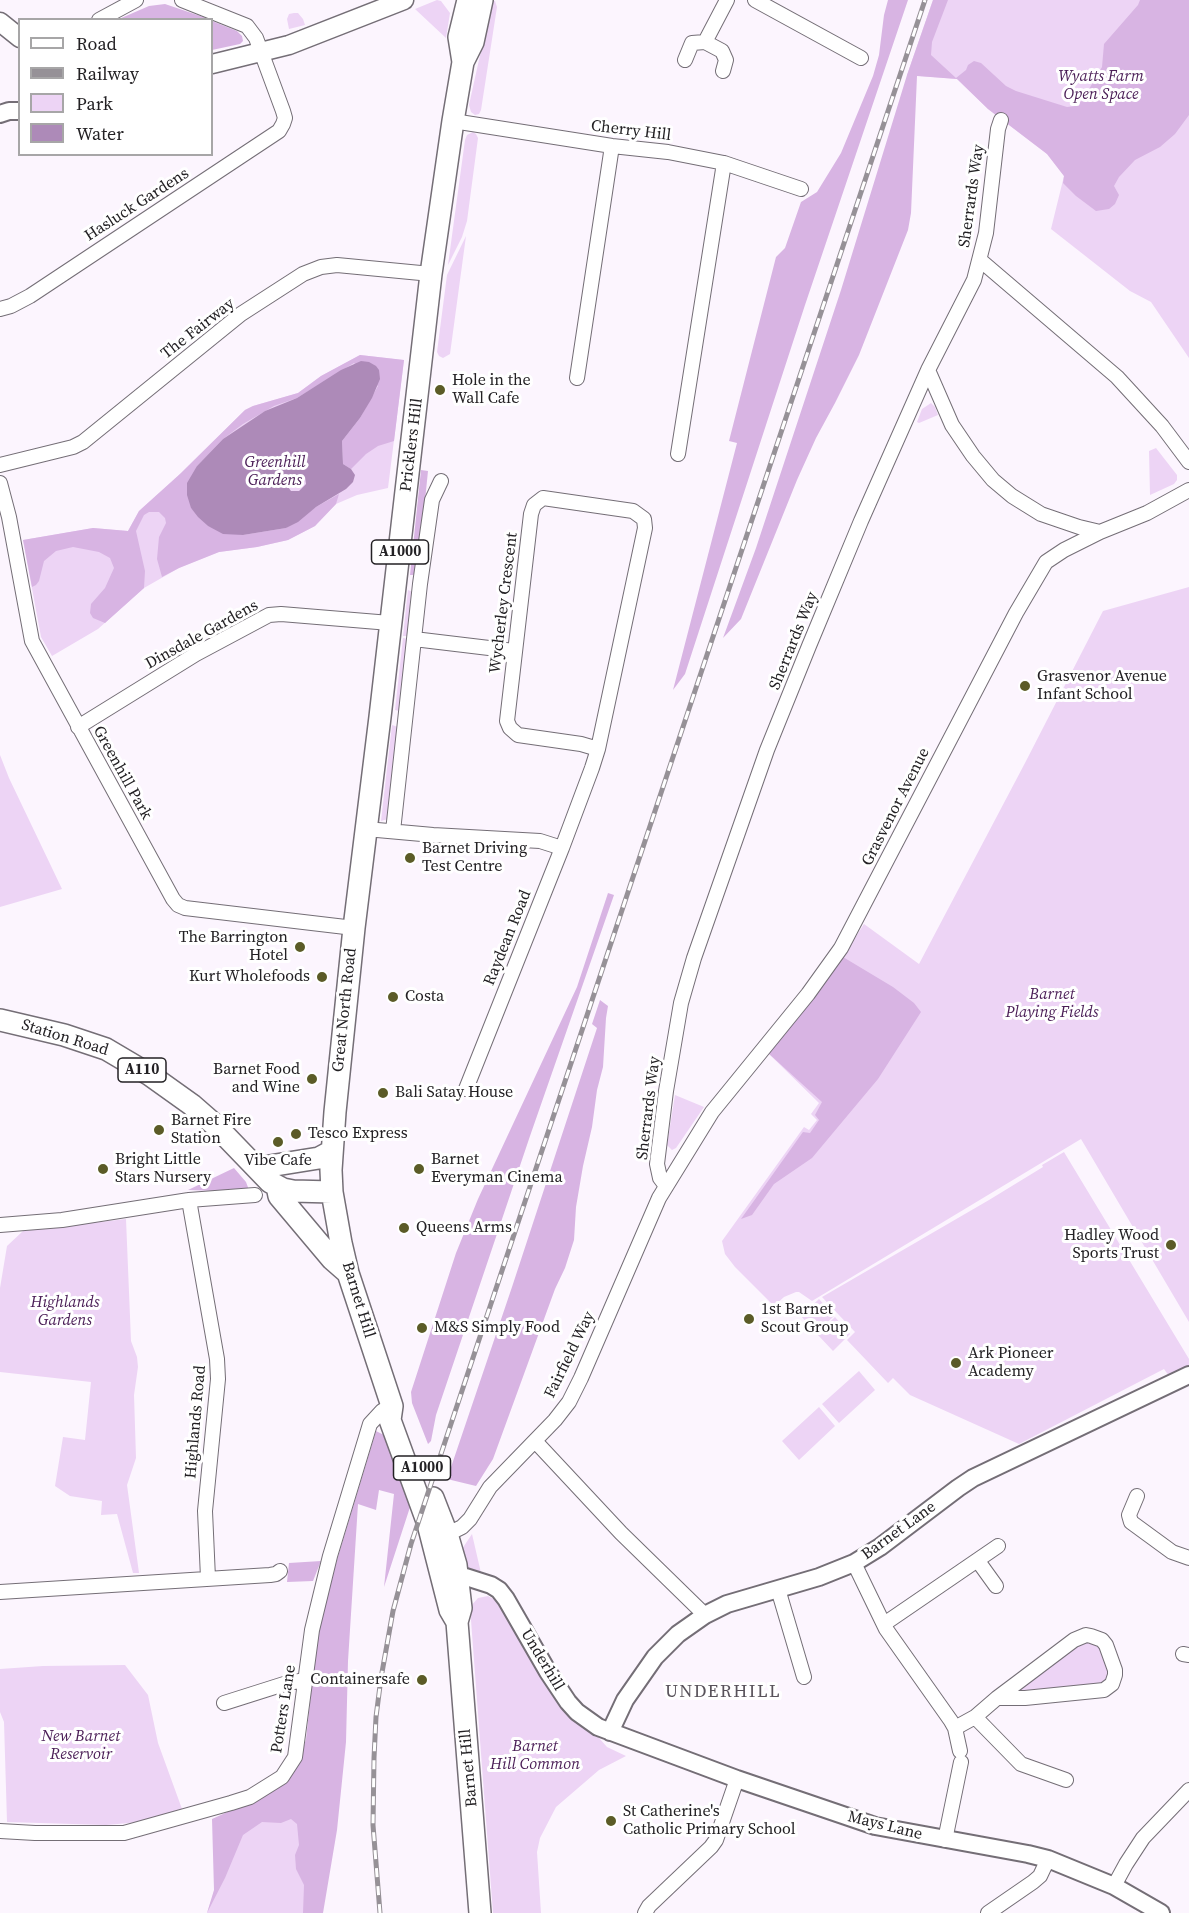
<!DOCTYPE html>
<html>
<head>
<meta charset="utf-8">
<style>
  body { margin:0 }
  #map { position:relative; width:1189px; height:1913px; overflow:hidden; background:#fcf5fe; font-family:"Source Serif 4",serif }
  canvas { display:block }
  .legend { position:absolute; left:18px; top:18px; width:195px; height:138px; box-sizing:border-box; background:#fff; border:2px solid #a7a6a7; margin:0; padding:8px 10px; list-style:none; font-size:18px; color:#232124 }
  .legend li { display:flex; align-items:center; gap:12px; height:30px }
  .legend b { width:30px; border:2px solid #a7a6a7 }
</style>
</head>
<body>
<div id="map">
<canvas width="1189" height="1913"></canvas>
<ul class="legend">
<li><b style="height:8px;background:#fff"></b>Road</li>
<li><b style="height:8px;background:#969197"></b>Railway</li>
<li><b style="height:16px;background:#edd4f5"></b>Park</li>
<li><b style="height:16px;background:#ad8ab8"></b>Water</li>
</ul>
</div>
<script>
const context = document.querySelector('canvas').getContext('2d');
context.lineJoin = 'round';
function paint(path, color) { context.fillStyle = color; context.fill(path, 'evenodd'); }
const shape = rows => new Path2D(rows.map(r => 'M' + r).join(''));
function trace(path, color, width, dash) { context.strokeStyle = color; context.lineWidth = width; context.lineCap = dash ? 'butt' : 'round'; context.setLineDash(dash || []); context.stroke(path); }
function label(font, color, halo, rows, align = 'center') {
  context.font = font + ' "Source Serif 4",serif'; context.lineWidth = 6; context.setLineDash([]); context.textBaseline = 'middle'; context.strokeStyle = halo; context.fillStyle = color; for (const [text, x, y, turn = 0] of rows) {
    context.save(); context.translate(x, y); context.rotate((+turn || 0) * Math.PI / 180); context.textAlign = isNaN(turn) ? turn : align; if (halo) context.strokeText(text, 0, 0); context.fillText(text, 0, 0); context.restore();
  }
}
paint(shape([
  [437,0,441,1,450,13,446,38,415,9],
  [933,0,1189,0,1189,358,1151,302,1130,291,1051,229,1064,176,1047,154,988,109,957,79,907,75],
  [492,1,495,1,497,7,481,110,479,114,475,115,471,112,469,105],
  [294,13,298,13,303,19,305,25,289,29,287,19,289,14],
  [473,132,476,134,478,138,467,221,462,237,448,265,465,140,467,135],
  [466,236,450,354,443,358,439,356,437,352,447,275],
  [360,355,404,360,388,488,357,495,336,504,315,526,288,540,257,547,219,552,179,568,144,588,98,629,52,656,41,637,23,540,93,528,128,531,139,511,180,474,245,410,253,406,298,393,321,376],
  [931,403,935,407,938,415,919,423,917,422,922,409],
  [1156,448,1177,475,1177,480,1174,484,1150,495,1149,451],
  [1189,587,1189,1322,1081,1139,812,1301,799,1292,796,1292,784,1297,774,1306,735,1267,725,1254,722,1241,804,1127,809,1130,817,1120,811,1114,819,1103,768,1053,831,975,864,924,919,964,1025,763,1103,611],
  [408,590,413,592,410,636,403,636],
  [403,638,409,639,401,709,399,711,395,710],
  [392,725,398,727,388,819,381,821],
  [0,755,9,778,62,889,0,907],
  [675,1095,704,1107,676,1148,672,1150,667,1145],
  [1064,1152,1189,1359,1189,1366,1169,1376,1164,1369,1019,1444,910,1395,893,1378,888,1383,847,1340,855,1332,822,1297,989,1200,1043,1167,1042,1165],
  [126,1219,131,1341,137,1357,138,1367,134,1395,136,1458,127,1485,139,1573,133,1573,117,1514,101,1515,102,1501,70,1496,55,1486,63,1437,85,1440,91,1382,0,1372,0,1288,7,1246,23,1231],
  [819,1299,834,1316,816,1333,801,1316],
  [835,1317,850,1334,833,1351,817,1334],
  [859,1371,875,1390,839,1423,822,1404],
  [819,1407,835,1426,799,1460,782,1441],
  [472,1534,481,1573,470,1570,466,1567,462,1549],
  [488,1596,497,1601,548,1689,569,1716,599,1738,607,1747,626,1756,599,1770,556,1807,540,1838,537,1852,541,1913,493,1913,470,1607,478,1598],
  [1094,1641,1103,1651,1109,1670,1108,1679,1102,1684,1020,1692,1019,1690,1079,1642],
  [125,1665,148,1695,158,1743,182,1809,140,1822,106,1825,7,1822,4,1722,0,1712,0,1669,43,1666],
  [293,1771,310,1913,207,1913,214,1892,214,1850,256,1799]
]), '#edd4f5');
paint(shape([
  [888,0,908,0,805,305,685,674,673,690,737,443,729,441,776,257,785,248,801,202,817,192,841,153,873,76,879,55,884,15],
  [933,0,948,0,932,42,931,55,956,78,966,70,968,65,974,61,981,63,1006,86,1016,91,1067,107,1075,106,1082,101,1102,67,1104,44,1138,5,1140,0,1189,0,1189,115,1175,134,1160,147,1135,160,1119,177,1114,186,1119,195,1115,204,1109,209,1096,211,1076,196,1063,183,1064,176,1047,154,988,109,957,79,917,76,911,213,908,230,859,355,835,403,816,438,797,480,741,619,723,638,756,548,841,290,907,75],
  [165,4,209,19,119,19,149,6],
  [212,21,237,31,242,36,243,41,240,44,212,50],
  [360,355,404,360,394,441,378,446,366,454,351,469,343,464,342,441,360,418,378,386,354,363,297,398,274,406,243,424,223,439,197,466,191,508,208,526,243,535,286,528,316,507,339,494,336,504,315,526,288,540,257,547,219,552,179,568,162,577,157,559,159,537,166,523,165,518,159,512,149,512,144,515,136,531,145,571,144,588,105,623,93,618,90,613,91,604,105,588,114,568,110,558,99,552,73,547,56,551,44,561,39,581,36,585,32,587,23,540,93,528,128,531,139,511,180,474,245,410,253,406,298,393,321,376],
  [421,470,428,471,418,570,413,575,410,575],
  [608,893,614,895,530,1136,436,1415,431,1441,428,1444,412,1403,411,1392,456,1253,478,1199,577,987],
  [843,957,893,987,914,1003,921,1012,878,1079,812,1158,774,1184,752,1215,741,1219,803,1132,810,1133,819,1120,815,1115,822,1102,768,1053,831,975],
  [600,1000,608,1006,606,1018,603,1067,597,1090,592,1127,583,1166,576,1207,574,1240,565,1268,555,1289,493,1459,476,1486,447,1479,512,1287,597,1028,592,1024],
  [234,1168,246,1182,249,1190,245,1192,188,1190],
  [376,1431,388,1437,412,1501,384,1587,394,1494,379,1490,376,1510,358,1504,348,1661,346,1742,337,1830,323,1913,303,1913,304,1885,296,1869,295,1855,299,1845,297,1824,291,1819,281,1823,262,1822,243,1835,225,1878,207,1913,214,1890,212,1819,256,1799,301,1755,306,1739,318,1630,337,1560],
  [321,1561,313,1581,287,1582,289,1563]
]), '#d8b4e3');
paint(shape([
  [361,361,369,362,376,366,379,370,380,379,372,398,360,418,342,441,343,464,351,469,355,475,353,482,346,489,316,507,298,522,286,528,243,535,223,534,208,526,198,517,191,508,187,495,187,483,197,466,223,439,265,411,297,398,341,370],
  [299,476,305,477,306,484,299,491,291,491,288,487,289,483,292,478]
]), '#ad8ab8');
const minor = shape([
  [755,0,861,58],
  [99,20,136,0],
  [705,42,727,0],
  [685,60,692,43,705,42,722,51,726,60,723,71],
  [453,121,612,146,668,152,724,163,801,189],
  [980,260,1117,377,1162,426,1189,462],
  [0,309,11,306,30,296,279,131,283,124,285,118,283,111,256,38,247,26,182,0],
  [928,370,952,425,973,456,993,480,1012,496,1041,514,1079,527,1100,532],
  [577,378,612,146],
  [678,454,724,163],
  [0,465,73,447,83,442,241,314,303,274,321,267,337,265,431,274],
  [0,483,9,517,32,641,173,899,178,905,185,908,354,928],
  [414,639,514,651],
  [78,727,196,654,269,615,281,614,390,623],
  [366,829,433,835,540,841,562,848,466,1089],
  [393,831,420,584,432,500,441,481],
  [562,848,592,768,598,749,645,528,644,519,633,511,543,498,534,505,531,514,507,721,510,728,518,735,581,744,598,749],
  [666,1186,660,1178,657,1164,666,1091,681,1003,694,958,767,750,809,646,861,521,928,370,974,280,986,233,998,129,1001,120],
  [189,1200,217,1359,218,1379,205,1511,208,1578],
  [0,1225,62,1220,189,1200,255,1195],
  [535,1441,621,1533,705,1615],
  [1137,1496,1129,1515,1131,1522,1172,1552,1189,1558],
  [442,1537,462,1527,470,1519,490,1487,555,1420,569,1402,581,1378,659,1198,712,1112,808,994,841,948,1016,613,1046,562,1064,550,1100,532,1147,513,1189,490],
  [978,1561,996,1586],
  [854,1563,886,1629,951,1721,955,1728,960,1751],
  [778,1589,804,1677],
  [0,1592,270,1575,276,1574,280,1571],
  [884,1624,998,1546],
  [1183,1654,1189,1655],
  [224,1703,287,1683,306,1680],
  [975,1717,1021,1764,1066,1780],
  [955,1728,975,1717,997,1698,1017,1683,1074,1640,1086,1635,1091,1636,1102,1640,1106,1645,1115,1670,1115,1675,1112,1684,1104,1690,1025,1698,997,1698],
  [0,1831,35,1833,124,1833,231,1803,250,1797,282,1777,295,1757,312,1630,330,1556,370,1424,382,1411,392,1406],
  [945,1840,961,1762],
  [1114,1886,1126,1864,1143,1838,1189,1790],
  [645,1913,649,1906,711,1847,716,1840,737,1779],
  [988,1913,1033,1882,1040,1876,1048,1859]
]);
const tertiary = shape([
  [0,114,9,111,20,111],
  [451,1586,458,1580,466,1577,491,1585,499,1590,506,1599,548,1672,568,1702,577,1712,598,1727,737,1779,875,1826,1028,1854,1048,1859,1114,1886,1161,1913],
  [610,1732,625,1700,655,1657,678,1634,705,1615,727,1604,819,1577,854,1563,880,1547,958,1488,973,1478,1189,1375]
]);
const secondary = shape([
  [0,22,20,38],
  [212,64,289,45,404,0]
]);
const primary = shape([
  [463,62,459,37,468,0],
  [0,1020,64,1035,106,1049,150,1075,192,1105,216,1126,270,1182,283,1189,293,1191,332,1192],
  [257,1168,319,1158,332,1151],
  [277,1186,279,1196,332,1259,348,1273],
  [433,1498,447,1534,456,1565,459,1591,461,1608,457,1622,480,1913],
  [457,1622,450,1610,428,1524,390,1420,392,1406,348,1273,341,1243,332,1192,331,1170,335,1112,354,928,380,717,431,274,453,121,463,62,473,42,482,0]
]);
trace(minor, '#746e76', 16);
trace(tertiary, '#746e76', 20);
trace(secondary, '#746e76', 21);
trace(primary, '#746e76', 24);
trace(minor, '#fff', 14);
trace(tertiary, '#fff', 16);
trace(secondary, '#fff', 18);
trace(primary, '#fff', 21);
const rail = shape([
  [380,1913,373,1825,374,1758,376,1717,381,1678,393,1611,411,1544,925,0]
]);
trace(rail, '#969197', 5);
trace(rail, '#fff', 3, [9]);
for (const [x, y, r, color] of [
  [440,390,6,"#5b5b27"],
  [1025,686,6,"#5b5b27"],
  [410,858,6,"#5b5b27"],
  [300,947,6,"#5b5b27"],
  [322,977,6,"#5b5b27"],
  [393,997,6,"#5b5b27"],
  [312,1079,6,"#5b5b27"],
  [383,1093,6,"#5b5b27"],
  [159,1130,6,"#5b5b27"],
  [296,1134,6,"#5b5b27"],
  [278,1142,6,"#5b5b27"],
  [103,1169,6,"#5b5b27"],
  [419,1169,6,"#5b5b27"],
  [404,1228,6,"#5b5b27"],
  [1171,1245,6,"#5b5b27"],
  [749,1319,6,"#5b5b27"],
  [422,1328,6,"#5b5b27"],
  [956,1363,6,"#5b5b27"],
  [422,1680,6,"#5b5b27"],
  [611,1821,6,"#5b5b27"]
]) { const dot = new Path2D(); dot.arc(x, y, r, 0, 2 * Math.PI); context.fillStyle = color; context.fill(dot); trace(dot, '#fff', 2); }
for (const [x, y, w] of [
  [400,552,57],
  [142,1070,48],
  [422,1468,57]
]) { const box = new Path2D(); box.roundRect(x - w / 2, y - 12, w, 24, 4.5); context.fillStyle = '#fff'; context.fill(box); trace(box, '#232124', 1.5); }
label('bold 15px', '#232124', null, [
  ["A1000",400,552],
  ["A110",142,1070],
  ["A1000",422,1468]
]);
label('italic 16px', '#4a1d56', '#fff', [
  ["Wyatts Farm",1101,77],
  ["Open Space",1101,95],
  ["Greenhill",275,463],
  ["Gardens",275,481],
  ["Barnet",1052,995],
  ["Playing Fields",1052,1013],
  ["Highlands",65,1303],
  ["Gardens",65,1321],
  ["New Barnet",81,1737],
  ["Reservoir",81,1755],
  ["Barnet",535,1747],
  ["Hill Common",535,1765]
]);
label('16px', '#232124', '#fff', [
  ["Cherry Hill",631,131,7],
  ["Sherrards Way",972,196,-82],
  ["Hasluck Gardens",137,205,-33],
  ["The Fairway",198,329,-38],
  ["Pricklers Hill",412,445,-83],
  ["Wycherley Crescent",504,603,-83],
  ["Dinsdale Gardens",202,635,-29],
  ["Sherrards Way",794,641,-68],
  ["Greenhill Park",122,773,61],
  ["Grasvenor Avenue",896,807,-63],
  ["Raydean Road",508,938,-68],
  ["Great North Road",345,1010,-84],
  ["Station Road",65,1038,17],
  ["Sherrards Way",649,1108,-83],
  ["Barnet Hill",358,1300,73],
  ["Fairfield Way",570,1355,-64],
  ["Highlands Road",196,1422,-85],
  ["Barnet Lane",899,1531,-36],
  ["Underhill",542,1660,59],
  ["Potters Lane",284,1709,-81],
  ["Barnet Hill",469,1768,-95],
  ["Mays Lane",885,1826,14]
]);
label('16px', '#232124', '#fff', [
  ["Hole in the",452,381],
  ["Wall Cafe",452,399],
  ["Grasvenor Avenue",1037,677],
  ["Infant School",1037,695],
  ["Barnet Driving",422,849],
  ["Test Centre",422,867],
  ["The Barrington",288,938,"right"],
  ["Hotel",288,956,"right"],
  ["Kurt Wholefoods",310,977,"right"],
  ["Costa",405,997],
  ["Barnet Food",300,1070,"right"],
  ["and Wine",300,1088,"right"],
  ["Bali Satay House",395,1093],
  ["Barnet Fire",171,1121],
  ["Station",171,1139],
  ["Tesco Express",308,1134],
  ["Bright Little",115,1160],
  ["Stars Nursery",115,1178],
  ["Barnet",431,1160],
  ["Everyman Cinema",431,1178],
  ["Vibe Cafe",278,1161,"center"],
  ["Queens Arms",416,1228],
  ["Hadley Wood",1159,1236,"right"],
  ["Sports Trust",1159,1254,"right"],
  ["1st Barnet",761,1310],
  ["Scout Group",761,1328],
  ["M&S Simply Food",434,1328],
  ["Ark Pioneer",968,1354],
  ["Academy",968,1372],
  ["Containersafe",410,1680,"right"],
  ["St Catherine's",623,1812],
  ["Catholic Primary School",623,1830]
], 'left');
context.letterSpacing = '1.5px';
label('18px', '#58525a', '#fff', [
  ["UNDERHILL",723,1692]
]);
context.letterSpacing = '0px';
</script>
</body>
</html>
